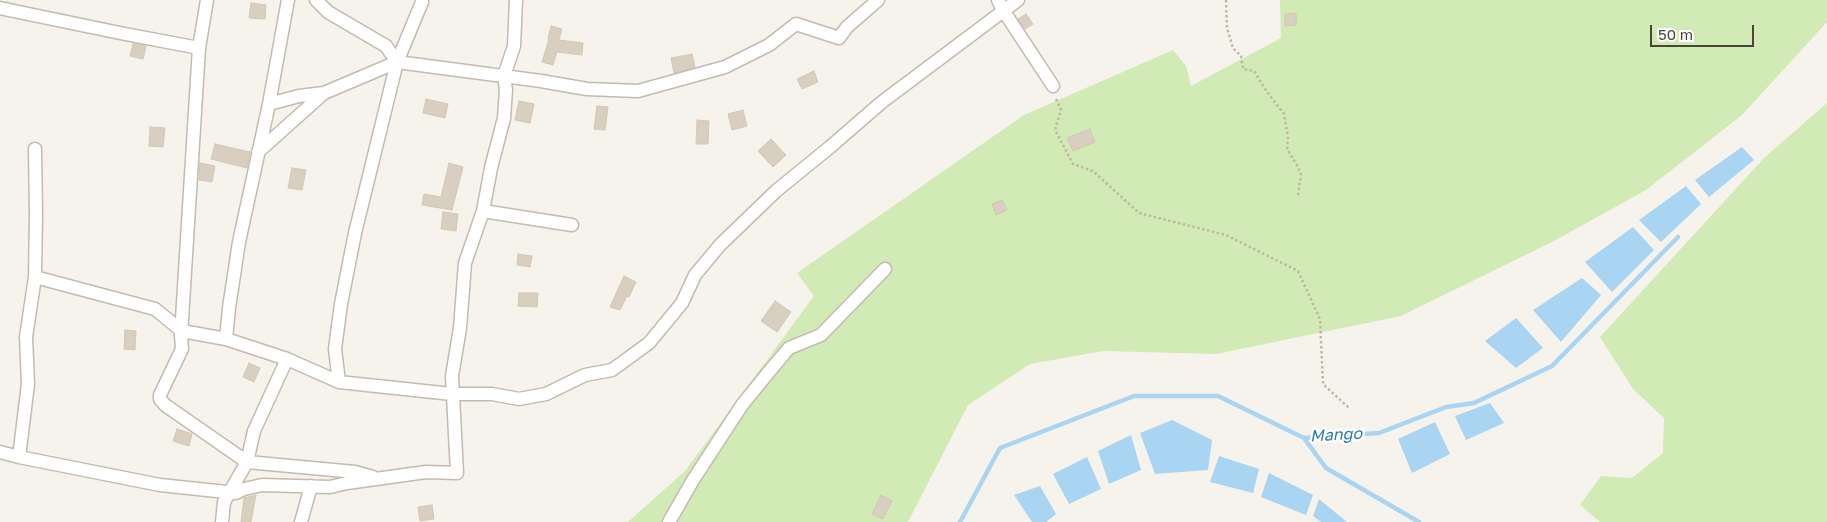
<!DOCTYPE html>
<html>
<head>
<meta charset="utf-8">
<style>
  body { margin:0 }
  #map { position:relative; width:1827px; height:522px; overflow:hidden; background:#f6f3ec; font-family:"Golos Text",sans-serif }
  canvas { display:block }
  .scale { position:absolute; left:1650px; top:25px; width:104px; height:22px; box-sizing:border-box; border:2px solid #4b4439; border-top:0; padding-left:6px; font-size:15px; line-height:18px; white-space:nowrap; color:#4b4439; -webkit-text-stroke:4px #fff; paint-order:stroke }
</style>
</head>
<body>
<div id="map">
<canvas width="1827" height="522"></canvas>
<div class="scale">50 m</div>
</div>
<script>
const context = document.querySelector('canvas').getContext('2d');
context.lineJoin = 'round';
function paint(path, color) { context.fillStyle = color; context.fill(path, 'evenodd'); }
const shape = rows => new Path2D(rows.map(r => 'M' + r).join(''));
function trace(path, color, width, dash) { context.strokeStyle = color; context.lineWidth = width; context.lineCap = dash ? 'butt' : 'round'; context.setLineDash(dash || []); context.stroke(path); }
function label(font, color, halo, rows, align = 'center') {
  context.font = font + ' "Golos Text",sans-serif'; context.lineWidth = 4.5; context.setLineDash([]); context.textBaseline = 'middle'; context.strokeStyle = halo; context.fillStyle = color; for (const [text, x, y, turn = 0] of rows) {
    context.save(); context.translate(x, y); context.rotate((+turn || 0) * Math.PI / 180); context.textAlign = isNaN(turn) ? turn : align; if (halo) context.strokeText(text, 0, 0); context.fillText(text, 0, 0); context.restore();
  }
}
paint(shape([
  [1280,0,1827,0,1827,22,1742,115,1646,190,1554,241,1401,316,1216,354,1103,351,1030,364,968,405,908,522,628,522,685,471,814,296,797,273,1024,115,1173,50,1186,66,1191,86,1281,38],
  [1827,103,1827,522,1600,522,1580,505,1601,476,1632,478,1663,453,1664,418,1633,389,1600,337,1764,158]
]), '#d2eab5');
paint(shape([
  [1742,147,1754,160,1709,197,1695,180],
  [1686,186,1701,204,1661,242,1639,220],
  [1633,227,1654,250,1612,292,1585,262],
  [1582,278,1601,295,1561,342,1533,310],
  [1516,318,1543,348,1516,368,1485,341],
  [1490,403,1504,423,1466,440,1455,416],
  [1172,420,1212,440,1208,470,1155,474,1140,433],
  [1435,422,1450,454,1412,473,1398,439],
  [1131,435,1141,470,1109,484,1098,451],
  [1219,456,1259,469,1253,493,1210,482],
  [1087,457,1101,489,1069,504,1053,474],
  [1269,473,1313,495,1306,515,1261,497],
  [1040,486,1056,514,1046,522,1032,522,1014,495],
  [1319,499,1347,522,1321,522,1313,516]
]), '#a9d4f2');
trace(shape([
  [1304,438,1326,468,1419,522],
  [960,522,1000,448,1134,396,1218,396,1304,438,1379,433,1446,407,1474,403,1552,366,1678,237]
]), '#a9d4f2', 4.5);
const building = shape([
  [251,3,266,5,265,19,249,18,251,3],
  [1296,13,1296,25,1285,26,1285,14,1296,13],
  [1026,14,1033,24,1025,29,1018,19,1026,14],
  [551,26,562,29,559,40,583,43,582,55,557,52,553,65,542,62,549,39,548,39,551,26],
  [133,44,146,46,143,59,130,56,133,44],
  [692,54,695,67,674,73,671,58,692,54],
  [814,71,818,82,802,89,797,79,814,71],
  [426,99,448,104,445,118,423,113,426,99],
  [519,101,534,104,530,123,515,120,519,101],
  [597,106,608,107,605,130,594,129,597,106],
  [743,110,747,126,732,130,728,114,743,110],
  [697,120,709,121,708,144,696,144,697,120],
  [150,127,165,128,163,147,149,146,150,127],
  [1090,129,1095,142,1073,151,1067,138,1090,129],
  [771,139,786,155,773,167,758,151,771,139],
  [215,144,250,152,247,168,211,159,215,144],
  [200,163,215,166,212,182,199,180,200,163],
  [449,163,463,167,452,210,422,205,424,194,441,197,449,163],
  [292,168,306,170,302,190,288,188,292,168],
  [1002,200,1007,210,996,215,992,204,1002,200],
  [443,212,458,214,456,231,441,229,443,212],
  [518,254,532,256,530,267,517,265,518,254],
  [624,276,636,282,629,297,627,296,620,310,610,307,624,276],
  [519,293,538,293,537,307,518,306,519,293],
  [775,301,791,312,777,332,761,321,775,301],
  [125,330,136,331,135,350,124,349,125,330],
  [249,363,260,368,254,382,243,377,249,363],
  [177,429,192,434,189,446,173,441,177,429],
  [256,495,251,522,241,522,244,498,256,495],
  [881,495,892,501,883,519,872,514,881,495],
  [432,505,434,519,420,521,418,507,432,505]
]);
paint(building, '#d8cfc1');
trace(building, '#d3c7b4', 1);
const minor = shape([
  [207,0,199,48,181,335,182,349,160,395,160,399,165,405,247,462,355,472,373,477],
  [316,0,328,12,386,46,397,62],
  [998,0,1003,10,1053,86],
  [0,8,120,33,199,48],
  [269,104,299,96,324,93,397,62,541,81,587,89,638,91,725,67,769,45,796,24,839,38,847,27,878,0],
  [258,152,324,93],
  [483,211,572,225],
  [35,277,155,309,182,331,226,339,287,359,339,382,452,394,492,394,519,399,546,394,585,375,612,370,649,343,682,303,695,275,720,245,776,191,830,147,882,102,1018,0],
  [226,339,229,308,239,242,269,104,288,0],
  [339,382,335,349,341,304,355,233,397,62,422,2],
  [0,452,19,457,160,485,236,493,244,489,262,485,330,487,347,483,426,472,457,473,452,376,460,328,465,263,483,211,491,168,504,118,506,90,504,76,514,46,516,0],
  [19,457,28,384,26,337,35,277,36,215,35,149],
  [222,522,224,502,247,462,254,431,287,359],
  [301,522,311,486],
  [669,522,693,480,742,405,768,373,789,348,821,335,885,269]
]);
trace(minor, '#c2bbae', 15);
trace(shape([
  [1226,0,1227,28,1233,48,1241,56,1243,69,1254,71,1267,92,1284,114,1288,137,1287,149,1298,167,1301,175,1298,195],
  [1056,99,1061,110,1055,130,1073,164,1093,171,1139,213,1226,235,1298,271,1320,319,1323,384,1349,408]
]), '#c4b79f', 2.5, [2.5, 2.5]);
trace(minor, '#fff', 12);
label('italic 16px', '#2e7ab2', '#fff', [
  ["Mango",1336,435,-3]
]);
</script>
</body>
</html>
